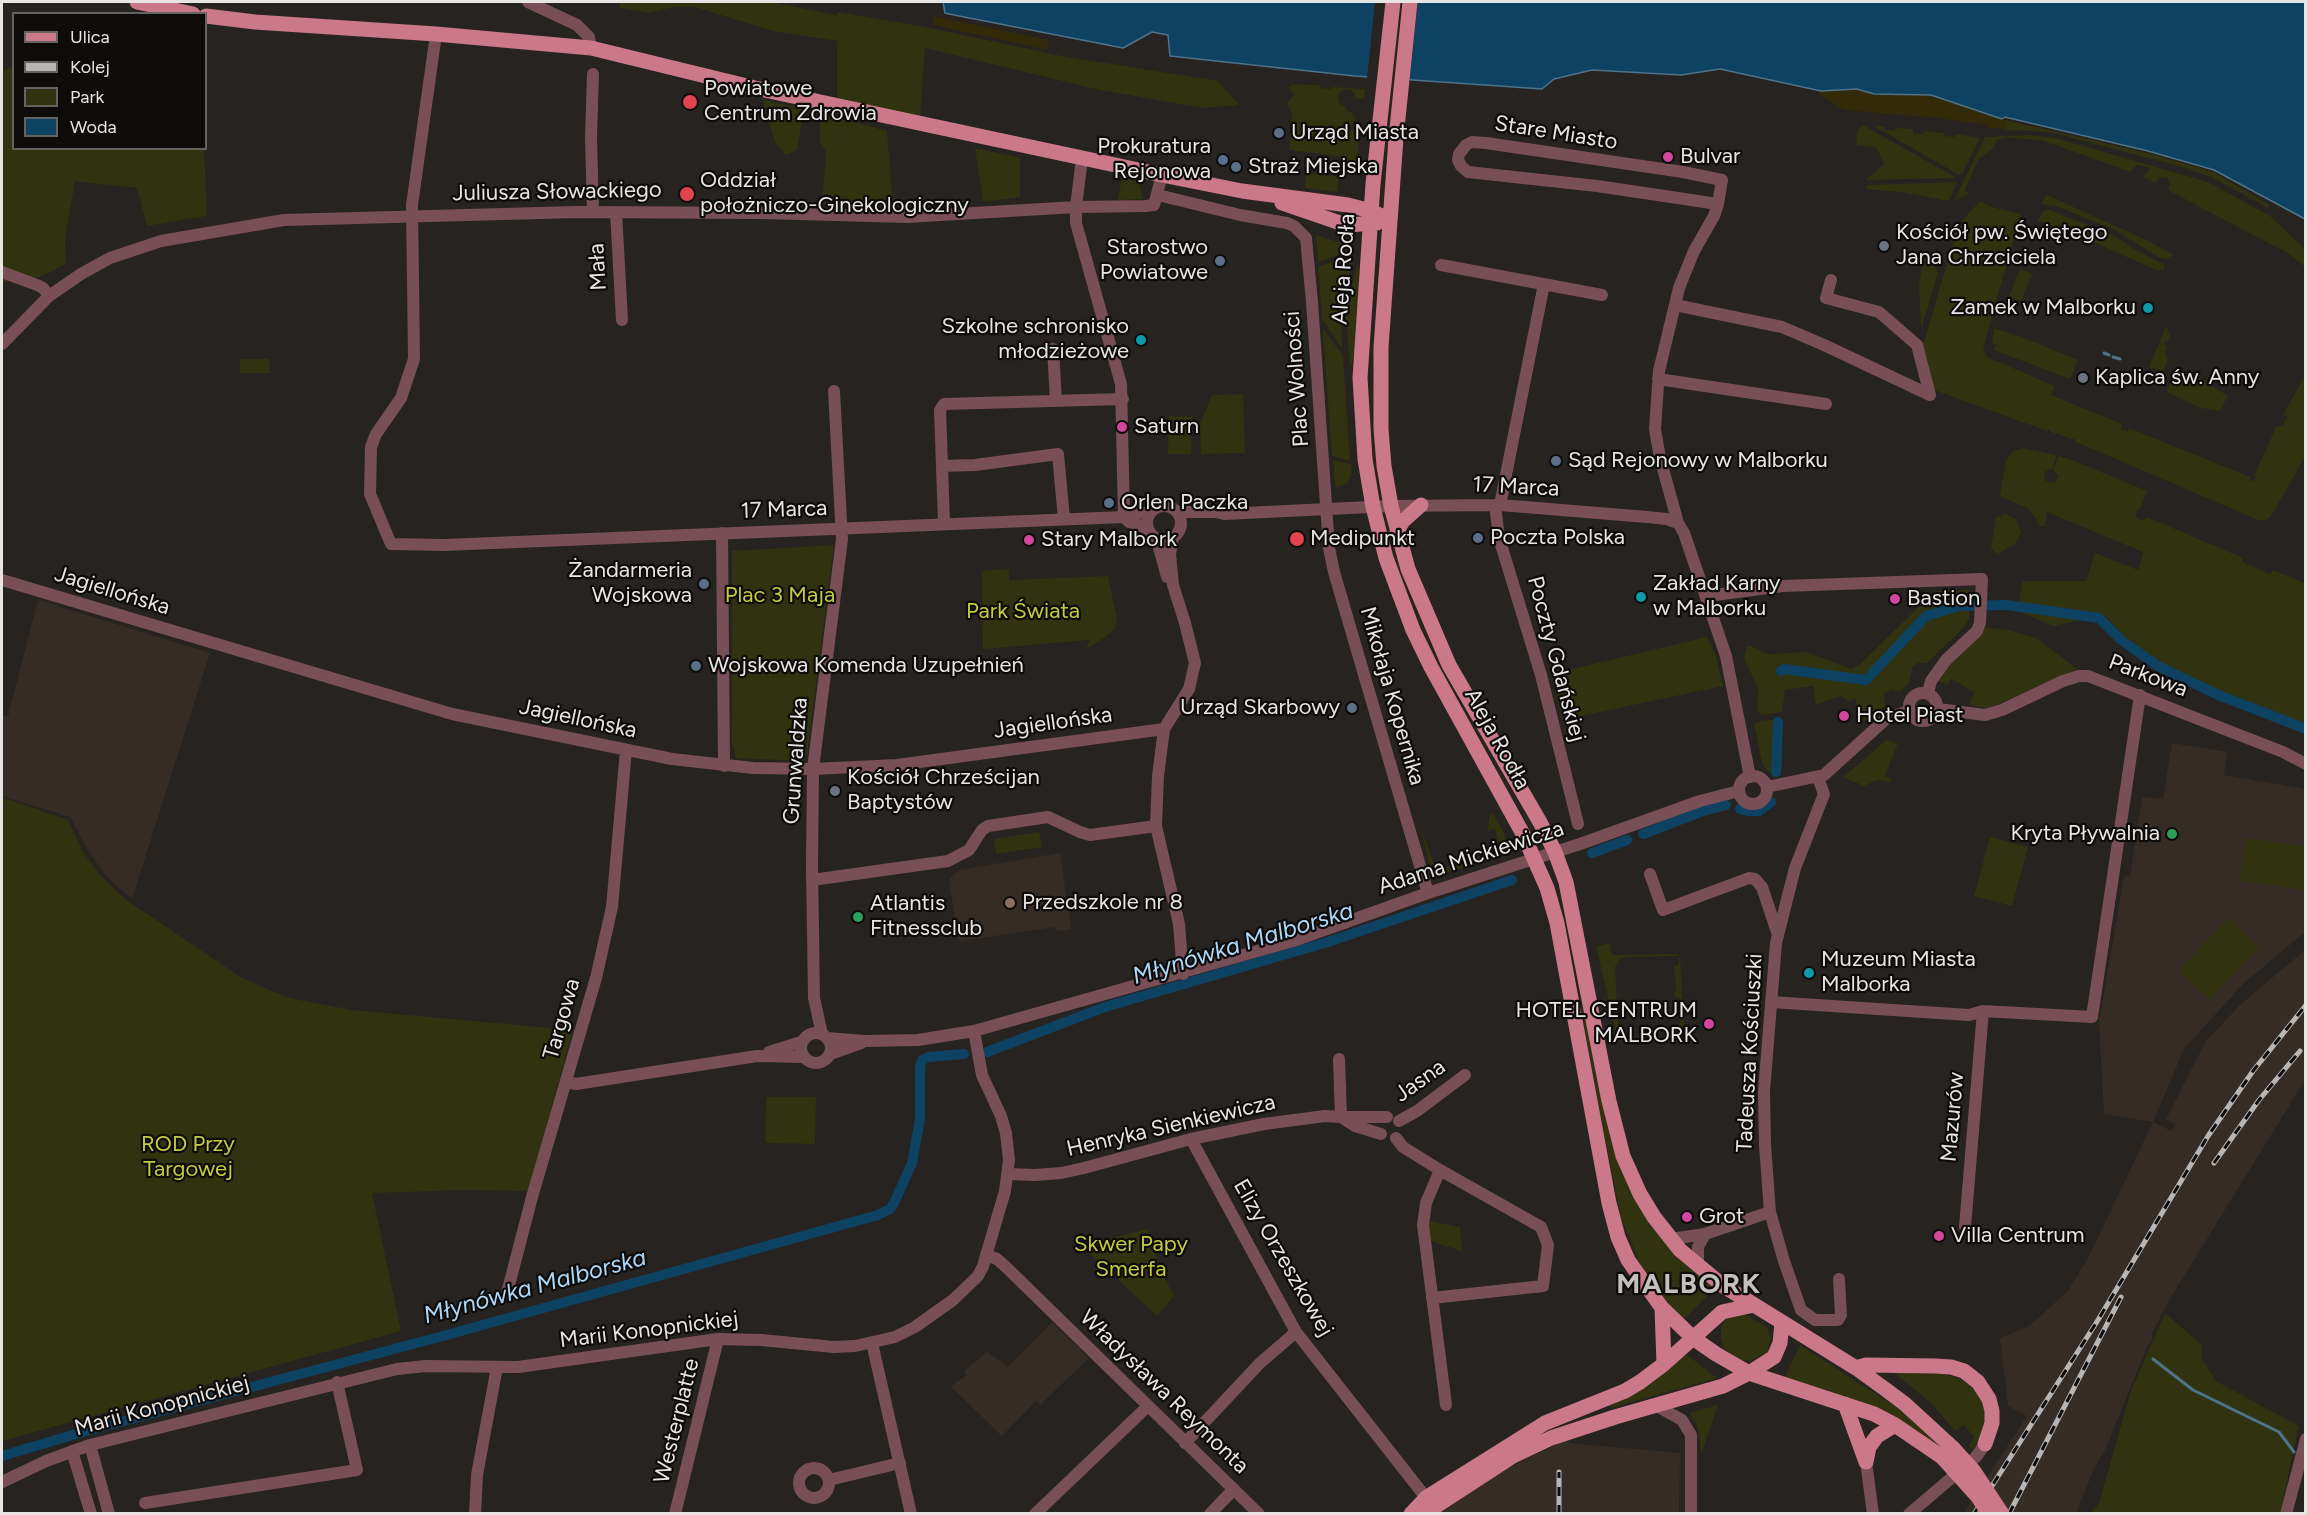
<!DOCTYPE html>
<html>
<head>
<meta charset="utf-8">
<style>
  body { margin:0 }
  #map { position:relative; width:2307px; height:1515px; overflow:hidden; background:#262320; font-family:Figtree,sans-serif }
  canvas { display:block }
  .frame { position:absolute; inset:0; border:3px solid #e7e5e3; pointer-events:none }
  .legend { position:absolute; left:12px; top:12px; width:195px; height:138px; box-sizing:border-box; background:#0e0c0b; border:2px solid #656361; margin:0; padding:8px 10px; list-style:none; font-size:18px; color:#e7e5e3 }
  .legend li { display:flex; align-items:center; gap:12px; height:30px }
  .legend b { width:30px; border:2px solid #656361 }
</style>
</head>
<body>
<div id="map">
<canvas width="2307" height="1515"></canvas>
<div class="frame"></div>
<ul class="legend">
<li><b style="height:8px;background:#cc788b"></b>Ulica</li>
<li><b style="height:8px;background:#b8b6b4"></b>Kolej</li>
<li><b style="height:16px;background:#31320f"></b>Park</li>
<li><b style="height:16px;background:#0e4262"></b>Woda</li>
</ul>
</div>
<script>
const context = document.querySelector('canvas').getContext('2d');
context.lineJoin = 'round';
function paint(path, color) { context.fillStyle = color; context.fill(path, 'evenodd'); }
const shape = rows => new Path2D(rows.map(r => 'M' + r).join(''));
function trace(path, color, width, dash) { context.strokeStyle = color; context.lineWidth = width; context.lineCap = dash ? 'butt' : 'round'; context.setLineDash(dash || []); context.stroke(path); }
function label(font, color, halo, rows, align = 'center') {
  context.font = font + ' Figtree,sans-serif'; context.lineWidth = 4.5; context.setLineDash([]); context.textBaseline = 'middle'; context.strokeStyle = halo; context.fillStyle = color; for (const [text, x, y, turn = 0] of rows) {
    context.save(); context.translate(x, y); context.rotate((+turn || 0) * Math.PI / 180); context.textAlign = isNaN(turn) ? turn : align; if (halo) context.strokeText(text, 0, 0); context.fillText(text, 0, 0); context.restore();
  }
}
paint(shape([
  [38,600,210,653,132,899,109,879,90,854,70,817,2,796,2,715,8,716],
  [2172,743,2227,752,2224,775,2305,789,2305,932,2243,984,2184,1049,2153,1122,2171,1131,2175,1124,2166,1119,2206,1041,2240,1005,2305,950,2305,1080,2168,1302,2152,1333,2152,1340,2147,1347,2106,1448,2094,1469,2076,1513,1963,1514,2027,1416,2008,1406,2000,1338,2029,1326,2068,1291,2088,1258,2153,1122,2104,1114,2099,1022,2124,876,2130,877,2142,797,2163,799],
  [1060,853,1071,929,1056,931,1055,927,961,941,958,939,949,879,958,870],
  [1052,1322,1089,1358,1040,1405,1036,1401,1002,1436,951,1387,966,1375,964,1371,987,1352,1008,1367],
  [1567,1440,1568,1443,1680,1453,1679,1513,1440,1514,1487,1480,1525,1459]
]), '#352c26');
paint(shape([
  [620,2,770,2,837,15,838,12,926,27,1062,56,1218,81,1239,105,1203,108,1100,90,925,48,920,117,837,100,837,41,773,31,695,7,673,7,650,13,620,8],
  [13,67,14,148,204,149,207,216,147,226,137,188,75,181,65,240,66,264,41,277,2,282,2,72],
  [1292,84,1320,85,1320,88,1331,89,1332,87,1365,89,1364,99,1356,98,1352,90,1346,89,1341,91,1338,96,1340,104,1346,107,1346,111,1351,112,1355,117,1355,120,1347,129,1359,131,1357,162,1345,163,1345,157,1289,150,1292,115,1287,103,1294,94,1288,87],
  [763,100,804,109,797,150,786,155,776,144,765,113],
  [820,113,887,131,893,204,822,203,826,151,820,143],
  [2005,120,2148,153,2213,172,2270,205,2268,208,2211,177,2179,166,2049,132,2006,130],
  [1863,125,1870,129,1957,178,1866,180,1884,164,1877,148,1856,145,1858,130],
  [1872,125,1884,127,1884,130,1895,131,1896,128,1913,129,1913,133,1924,134,1924,131,1944,133,1945,136,1955,137,1956,134,1980,138,1963,172,1959,175],
  [2028,135,2056,138,2208,182,2270,216,2305,249,2305,267,2289,254,2168,190,2170,183,2167,178,2161,177,2155,183,2143,177,2149,170,2148,167,2136,165,2131,172,2041,140,2008,138,2008,136,1997,140,1994,147,1978,160,1965,190,1969,194,1954,201,1985,137],
  [975,148,1020,158,1020,197,983,202],
  [1306,173,1339,177,1337,192,1305,188],
  [1122,177,1138,180,1143,199,1118,200],
  [1957,182,1949,201,1900,192,1867,189,1867,185],
  [2047,195,2151,242,2174,255,2166,259,2160,258,2113,229,2056,206,2041,204],
  [1980,201,1991,207,2021,214,1983,348,1987,357,2055,386,2051,395,2122,424,2121,429,2128,432,2129,428,2250,477,2249,480,2254,481,2256,477,2254,476,2277,425,2282,427,2287,417,2283,414,2305,376,2305,457,2270,518,2261,521,2076,442,2076,440,2051,432,2051,430,2048,429,2047,431,1934,390,1922,343,1925,339,1958,225],
  [2047,209,2115,236,2137,251,2164,264,2164,270,2156,270,2086,239,2038,221,2042,212],
  [1316,235,1342,243,1347,251,1318,263],
  [1350,255,1353,259,1341,312,1342,348,1322,319,1318,267],
  [1927,255,1938,272,1921,329,1919,285,1923,262],
  [1359,265,1357,346,1350,369,1346,313,1356,268],
  [2020,269,2032,274,2021,301,2009,296],
  [2166,326,2170,335,2168,342,2165,341,2164,345,2167,346,2165,353,2168,359,2163,371,2149,367],
  [1994,328,2022,337,2078,360,2070,379,1994,350,1996,344,1992,343],
  [1324,330,1343,356,1350,461,1332,456,1323,333],
  [240,359,269,359,270,373,240,373],
  [2181,370,2192,373,2228,396,2220,411,2201,408,2169,393,2167,390,2175,371],
  [1243,394,1245,453,1201,454,1200,424,1212,395],
  [1169,416,1192,417,1191,454,1168,454],
  [2022,448,2057,455,2052,469,2046,471,2044,476,2046,481,2051,483,2056,481,2058,476,2053,470,2059,456,2077,462,2147,491,2140,508,2135,514,2137,518,2142,521,2147,517,2243,558,2242,562,2270,574,2273,570,2305,583,2305,725,2287,720,2205,685,2160,663,2129,642,2105,615,2053,626,2018,611,2022,581,2086,581,2095,553,2138,570,2143,552,2047,512,2045,526,2039,527,2035,517,2029,509,2000,496,2006,460,2012,452],
  [1333,460,1351,464,1352,472,1347,484,1337,487,1335,486],
  [2004,513,2016,519,2021,532,2015,544,1997,554,1991,548,1996,517,2003,516],
  [834,545,807,756,802,761,736,758,732,744,732,551],
  [1009,569,1009,580,1108,576,1117,618,1115,628,1111,633,1087,649,1089,640,983,649,982,571],
  [1968,590,1972,592,1969,620,1961,630,1927,663,1917,663,1912,668,1909,683,1901,692,1892,690,1884,694,1885,706,1867,723,1860,714,1855,698,1849,701,1840,696,1816,705,1813,686,1785,690,1782,712,1762,715,1757,711,1758,688,1744,659,1747,646,1751,646,1767,654,1807,652,1851,669,1859,665,1935,591],
  [1982,627,2009,630,2036,638,2077,669,1989,708,1969,706,1974,692,1952,679,1947,685,1939,681,1940,674],
  [1707,637,1716,656,1723,686,1562,720,1551,674],
  [1782,719,1783,721,1782,768,1772,774,1765,768,1762,762,1754,724,1759,721],
  [1886,740,1898,743,1885,776,1892,779,1889,782,1877,780,1864,786,1843,777],
  [2,797,68,820,83,852,102,877,125,899,242,978,288,998,353,1010,573,1030,528,1191,465,1190,372,1193,401,1331,2,1441],
  [1492,812,1505,835,1506,844,1504,852,1492,859,1443,874,1437,875,1431,872,1420,825,1436,870,1500,849,1495,829,1488,831,1489,818],
  [1039,832,1042,847,996,854,994,839],
  [1990,837,2028,847,2012,906,1974,896],
  [2246,838,2305,846,2305,890,2240,881],
  [2228,918,2259,947,2210,1000,2179,971],
  [1610,943,1612,955,1678,954,1680,957,1684,1025,1679,1030,1679,1023,1681,1023,1680,998,1674,996,1673,992,1676,991,1674,966,1679,965,1679,956,1628,957,1620,959,1615,967,1618,1025,1621,1026,1620,1031,1616,1032,1596,946],
  [1580,1002,1590,1034,1617,1158,1716,1287,1683,1320,1667,1304,1638,1260,1621,1217,1603,1129],
  [766,1097,816,1097,815,1144,765,1143],
  [1427,1221,1460,1227,1462,1251,1430,1241],
  [1148,1229,1159,1267,1174,1296,1157,1316,1090,1254,1099,1241],
  [2165,1313,2202,1345,2202,1359,2216,1381,2299,1426,2280,1513,2090,1514,2099,1503,2131,1391],
  [1744,1314,1767,1327,1771,1338,1767,1352,1750,1361,1739,1360,1729,1353,1723,1346,1721,1338,1721,1327,1726,1319],
  [1800,1345,1904,1412,1945,1447,1941,1450,1784,1379],
  [1686,1354,1717,1378,1611,1408,1610,1406,1659,1377],
  [1894,1372,1946,1374,1967,1382,1973,1387,1983,1403,1985,1419,1981,1440,1971,1450,1969,1446,1974,1437,1964,1425,1955,1431,1934,1406],
  [1718,1405,1701,1455,1699,1433,1696,1424,1689,1413]
]), '#31320f');
paint(shape([
  [934,16,1049,40,1047,50,933,25],
  [1857,89,1874,94,1931,95,2005,120,2006,129,1990,128,1988,125,1937,118,1844,110,1818,94,1821,91]
]), '#322a09');
const water = shape([
  [943,2,2305,2,2305,219,2214,170,2148,151,2005,117,2002,119,1931,95,1874,94,1857,89,1821,91,1720,69,1681,75,1592,70,1554,79,1542,89,1355,76,1170,56,1168,35,1152,32,1123,48,954,15,945,13,943,2]
]);
paint(water, '#0e4262');
trace(water, '#4f7389', 1.5);
paint(shape([
  [1375,2,1418,2,1409,83,1367,79]
]), '#262320');
trace(shape([
  [2104,353,2109,355],
  [2113,357,2120,359],
  [2153,1359,2193,1390,2279,1432,2294,1452],
  [2305,1467,2306,1468]
]), '#4f7389', 3);
trace(shape([
  [1781,671,1784,669,1866,680,1926,616,1960,606,2007,605,2099,618,2121,640,2158,666,2216,694,2306,729],
  [1776,772,1778,722],
  [1740,809,1748,811,1759,811,1771,802],
  [1643,834,1703,811,1726,805],
  [1592,853,1627,840],
  [987,1052,1105,1007,1328,942,1512,880],
  [2,1456,86,1431,443,1336,878,1215,890,1209,894,1203,912,1163,920,1119,920,1067,922,1060,928,1057,964,1054]
]), '#0e4262', 10);
trace(shape([
  [528,2,577,25,589,37,591,48],
  [436,34,412,205,414,359,401,398,376,434,371,447,370,494,391,544,444,545,1124,517,1131,512,1145,513,1152,511],
  [1082,158,1076,207,1076,223,1121,384,1124,517],
  [1158,195,1240,215,1287,223,1294,226,1306,238,1312,302,1329,548,1334,572,1428,893],
  [1718,204,1597,186,1468,172,1461,166,1458,160,1459,154,1466,145,1472,142,1486,143,1683,172,1722,180,1718,204,1714,216,1694,251,1679,288,1659,371,1655,429,1660,458,1678,523,1684,533,1726,656,1750,777],
  [593,212,591,137,593,74],
  [616,212,622,320],
  [1441,265,1602,295],
  [2,272,37,285,43,288,49,296],
  [1831,280,1826,298,1879,312,1917,345,1930,395],
  [1675,305,1782,327,1824,345,1930,395],
  [2,344,49,296,81,274,110,258,161,241,284,220,576,212,763,213,907,217,1076,207,1146,206,1154,205,1162,175],
  [1053,349,1056,401],
  [1658,379,1826,404],
  [942,466,975,465,1058,454,1064,519],
  [1495,505,1499,538,1541,675,1578,824],
  [1500,505,1544,284],
  '1147 523a17 17 0 1 1 34 0a17 17 0 1 1-34 0Z',
  [1177,512,1217,512,1224,514,1391,506,1500,505,1647,517,1667,519,1678,523],
  [1124,517,1129,522,1144,527,1150,532],
  [944,523,940,410,944,404,1123,399],
  [722,533,724,766],
  [1153,536,1158,544,1167,577],
  [1173,538,1170,554,1173,585,1185,623,1195,663,1189,689,1164,729,1158,776,1156,826,1179,924,1183,974],
  [2,580,452,714,672,759,753,768,813,769,897,765,1164,729],
  [1707,596,1783,586,1982,579,1980,623,1977,631,1946,660,1931,681,1928,693],
  '1909 707a14 14 0 1 1 28 0a14 14 0 1 1-28 0Z',
  [1938,709,1985,715,2002,710,2063,681,2079,676,2088,676,2283,752,2306,764],
  '1739 790a14 14 0 1 1 28 0a14 14 0 1 1-28 0Z',
  [1818,778,1824,794,1795,868,1776,943,1764,1091,1765,1145,1770,1212,1784,1261,1801,1310,1815,1320,1838,1320,1841,1315,1839,1279],
  [1767,787,1824,775,1886,719,1910,710],
  [1650,874,1663,910,1749,878,1755,879,1762,887,1777,932],
  [812,880,948,861,969,850,982,830,988,826,1048,817,1080,832,1090,835,1156,826],
  [1771,1002,1969,1015,1983,1011,2092,1017,2140,695],
  '801 1048a15 15 0 1 1 30 0a15 15 0 1 1-30 0Z',
  [822,1034,814,998,812,866,813,769,842,539,834,391],
  [827,1038,865,1041,918,1040,974,1031,1293,941,1428,893,1580,844,1700,801,1739,791],
  [769,1052,801,1042],
  [830,1054,861,1043],
  [566,1082,576,1084,757,1056,803,1057],
  [1399,1121,1417,1111,1465,1075],
  [1381,1134,1355,1126,1341,1117,1387,1117],
  [1396,1138,1403,1147,1440,1170,1541,1227,1548,1245,1543,1286,1432,1298],
  [1191,1139,1296,1332,1431,1504],
  [1440,1170,1426,1203,1423,1225,1446,1405],
  [1009,1174,1035,1175,1061,1173,1084,1168,1191,1139,1264,1124,1325,1116,1341,1117,1339,1059],
  [1965,1227,1983,1011],
  [1671,1239,1705,1234,1770,1212],
  [986,1255,997,1259,1006,1267,1259,1514],
  [1698,1265,1698,1247,1705,1234],
  [507,1293,532,1197,596,978,612,907,626,750],
  [872,1343,911,1514],
  [1655,1405,1682,1420,1691,1435,1691,1514],
  [1185,1443,1260,1363,1296,1332],
  [90,1445,109,1514],
  [72,1451,91,1514],
  [1866,1462,1873,1514],
  '799 1483a15 15 0 1 1 30 0a15 15 0 1 1-30 0Z',
  [829,1480,900,1463],
  [2,1482,46,1461,90,1445,397,1369,426,1366,518,1367,718,1339,761,1340,834,1347,855,1346,895,1337,915,1327,953,1300,978,1276,983,1266,1005,1191,1009,1160,1006,1133,1001,1116,982,1075,974,1031],
  [145,1503,357,1470,337,1382],
  [475,1514,477,1475,497,1367],
  [675,1514,718,1339],
  [1035,1514,1148,1406],
  [1210,1514,1234,1489],
  [1909,1514,1976,1457,1985,1444],
  [2286,1514,2306,1439]
]), '#784f57', 12);
trace(shape([
  [137,2,193,14],
  [1393,2,1373,184,1360,378,1365,459,1373,507,1386,558,1413,630,1431,667,1523,834,1547,888,1557,923,1609,1203,1618,1237,1628,1260,1662,1308,1693,1338,1716,1354,1749,1373,1874,1414,1895,1425,1942,1457],
  [1410,2,1396,138,1381,347,1381,429,1384,466,1391,506,1408,569,1449,665,1541,824,1555,852,1566,882,1609,1101,1623,1156,1640,1194,1654,1217,1680,1250,1722,1285,1856,1368,1885,1389,1905,1404,1953,1448],
  [206,16,255,22,436,34,591,48,755,88,1162,175,1242,191,1348,205,1371,211,1380,215],
  [1282,203,1346,225,1377,223],
  [1397,531,1403,521,1421,505],
  [1662,1308,1664,1364],
  [1856,1368,1866,1365,1935,1366,1951,1367,1964,1371,1978,1382,1989,1399,1992,1411,1992,1423,1985,1444],
  [1845,1404,1866,1462],
  [1866,1462,1869,1447,1877,1436,1895,1425],
  [1411,1514,1427,1497,1545,1423,1625,1391,1640,1382,1664,1364,1722,1312,1754,1305],
  [1424,1514,1513,1456,1551,1438,1615,1417,1723,1386,1749,1373,1774,1357,1780,1343,1782,1323]
]), '#cc788b', 15);
const rail = shape([
  [2214,1163,2259,1100,2300,1051],
  [1559,1514,1559,1472],
  [1974,1514,2098,1320,2208,1136,2253,1071,2306,1005],
  [2009,1514,2121,1297]
]);
trace(rail, '#b8b6b4', 5);
trace(rail, '#0e0c0b', 3, [9]);
trace(shape([
  [1953,1448,1973,1470,2002,1514],
  [1942,1457,1978,1497,1989,1514]
]), '#cc788b', 15);
for (const [x, y, r, color] of [
  [690,102,8,"#e0444e"],
  [1279,133,6,"#5c6f8a"],
  [1668,157,6,"#d1479c"],
  [1223,160,6,"#5c6f8a"],
  [1236,167,6,"#5c6f8a"],
  [687,194,8,"#e0444e"],
  [1884,246,6,"#6b7280"],
  [1220,261,6,"#5c6f8a"],
  [2148,308,6,"#0f9aa8"],
  [1141,340,6,"#0f9aa8"],
  [2083,378,6,"#6b7280"],
  [1122,427,6,"#d1479c"],
  [1556,461,6,"#5c6f8a"],
  [1109,503,6,"#5c6f8a"],
  [1478,538,6,"#5c6f8a"],
  [1297,539,8,"#e0444e"],
  [1029,540,6,"#d1479c"],
  [704,584,6,"#5c6f8a"],
  [1641,597,6,"#0f9aa8"],
  [1895,599,6,"#d1479c"],
  [696,666,6,"#5c6f8a"],
  [1352,708,6,"#5c6f8a"],
  [1844,716,6,"#d1479c"],
  [835,791,6,"#6b7280"],
  [2172,834,6,"#2e9e5b"],
  [1010,903,6,"#8d6e63"],
  [858,917,6,"#2e9e5b"],
  [1809,973,6,"#0f9aa8"],
  [1709,1024,6,"#d1479c"],
  [1687,1217,6,"#d1479c"],
  [1939,1236,6,"#d1479c"]
]) { const dot = new Path2D(); dot.arc(x, y, r, 0, 2 * Math.PI); context.fillStyle = color; context.fill(dot); trace(dot, '#0e0c0b', 2); }
label('22px', '#e7e5e3', '#0e0c0b', [
  ["Powiatowe",704,89],
  ["Centrum Zdrowia",704,114],
  ["Urząd Miasta",1291,133],
  ["Prokuratura",1211,147,"right"],
  ["Rejonowa",1211,172,"right"],
  ["Bulvar",1680,157],
  ["Straż Miejska",1248,167],
  ["Oddział",700,181],
  ["położniczo-Ginekologiczny",700,206],
  ["Kościół pw. Świętego",1896,233],
  ["Jana Chrzciciela",1896,258],
  ["Starostwo",1208,248,"right"],
  ["Powiatowe",1208,273,"right"],
  ["Zamek w Malborku",2136,308,"right"],
  ["Szkolne schronisko",1129,327,"right"],
  ["młodzieżowe",1129,352,"right"],
  ["Kaplica św. Anny",2095,378],
  ["Saturn",1134,427],
  ["Sąd Rejonowy w Malborku",1568,461],
  ["Orlen Paczka",1121,503],
  ["Poczta Polska",1490,538],
  ["Medipunkt",1310,539],
  ["Stary Malbork",1041,540],
  ["Żandarmeria",692,571,"right"],
  ["Wojskowa",692,596,"right"],
  ["Zakład Karny",1653,584],
  ["w Malborku",1653,609],
  ["Bastion",1907,599],
  ["Wojskowa Komenda Uzupełnień",708,666],
  ["Urząd Skarbowy",1340,708,"right"],
  ["Hotel Piast",1856,716],
  ["Kościół Chrześcijan",847,778],
  ["Baptystów",847,803],
  ["Kryta Pływalnia",2160,834,"right"],
  ["Przedszkole nr 8",1022,903],
  ["Atlantis",870,904],
  ["Fitnessclub",870,929],
  ["Muzeum Miasta",1821,960],
  ["Malborka",1821,985],
  ["HOTEL CENTRUM",1697,1011,"right"],
  ["MALBORK",1697,1036,"right"],
  ["Grot",1699,1217],
  ["Villa Centrum",1951,1236]
], 'left');
label('22px', '#e7e5e3', '#0e0c0b', [
  ["Stare Miasto",1556,133,9],
  ["Juliusza Słowackiego",557,192,-1],
  ["Mała",598,267,-93],
  ["Aleja Rodła",1344,269,-86],
  ["Plac Wolności",1297,379,-94],
  ["17 Marca",1516,487,3],
  ["17 Marca",784,510,-2],
  ["Jagiellońska",112,591,17],
  ["Poczty Gdańskiej",1556,659,75],
  ["Parkowa",2148,676,21],
  ["Mikołaja Kopernika",1392,696,74],
  ["Jagiellońska",578,719,12],
  ["Jagiellońska",1053,723,-8],
  ["Aleja Rodła",1497,739,61],
  ["Grunwaldzka",796,761,-86],
  ["Adama Mickiewicza",1471,858,-18],
  ["Targowa",562,1019,-74],
  ["Tadeusza Kościuszki",1750,1053,-87],
  ["Jasna",1420,1081,-35],
  ["Mazurów",1953,1117,-85],
  ["Henryka Sienkiewicza",1171,1126,-13],
  ["Elizy Orzeszkowej",1283,1258,60],
  ["Marii Konopnickiej",649,1330,-7],
  ["Władysława Reymonta",1164,1392,44],
  ["Marii Konopnickiej",162,1406,-15],
  ["Westerplatte",677,1421,-76]
]);
label('22px', '#c7cb3f', '#0e0c0b', [
  ["Plac 3 Maja",780,596],
  ["Park Świata",1023,612],
  ["ROD Przy",188,1145],
  ["Targowej",188,1170],
  ["Skwer Papy",1131,1245],
  ["Smerfa",1131,1270]
]);
label('italic 24px', '#add7f7', '#0e0c0b', [
  ["Młynówka Malborska",1243,944,-17],
  ["Młynówka Malborska",535,1287,-15]
]);
context.letterSpacing = '1.5px';
label('bold 28px', '#c4c0bd', '#0e0c0b', [
  ["MALBORK",1689,1285]
]);
context.letterSpacing = '0px';
</script>
</body>
</html>
